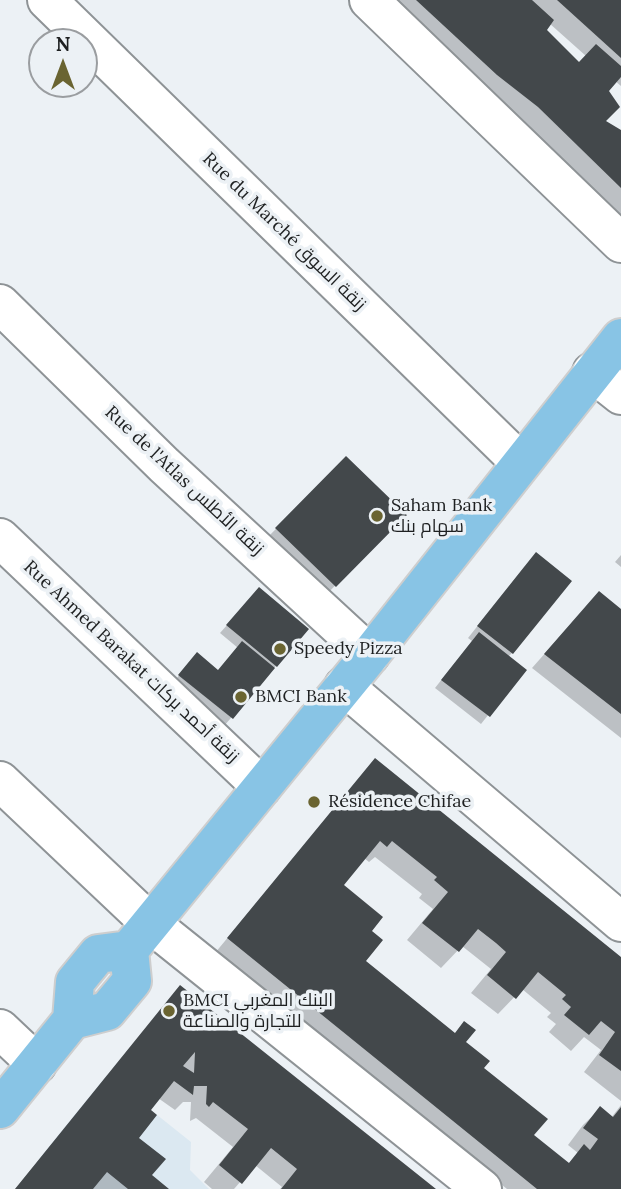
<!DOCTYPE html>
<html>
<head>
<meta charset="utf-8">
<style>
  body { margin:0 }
  #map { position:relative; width:621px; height:1189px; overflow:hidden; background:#ecf1f5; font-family:Lora,serif }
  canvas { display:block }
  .north { position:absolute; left:28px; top:28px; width:70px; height:70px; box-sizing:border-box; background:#ecf1f5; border:2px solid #9a9da0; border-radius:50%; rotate:0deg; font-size:19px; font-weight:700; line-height:28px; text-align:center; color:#1e2021 }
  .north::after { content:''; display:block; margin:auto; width:24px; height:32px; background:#6a6431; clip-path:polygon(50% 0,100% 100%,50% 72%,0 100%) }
</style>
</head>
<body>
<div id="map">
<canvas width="621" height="1189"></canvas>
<div class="north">N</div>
</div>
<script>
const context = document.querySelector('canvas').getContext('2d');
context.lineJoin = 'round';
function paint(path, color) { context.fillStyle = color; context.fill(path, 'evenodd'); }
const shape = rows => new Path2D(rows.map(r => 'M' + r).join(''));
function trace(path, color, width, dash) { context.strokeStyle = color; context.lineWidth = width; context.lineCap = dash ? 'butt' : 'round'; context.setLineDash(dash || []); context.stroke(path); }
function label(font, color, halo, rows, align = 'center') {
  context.font = font + ' Lora,Cairo,serif'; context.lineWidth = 7; context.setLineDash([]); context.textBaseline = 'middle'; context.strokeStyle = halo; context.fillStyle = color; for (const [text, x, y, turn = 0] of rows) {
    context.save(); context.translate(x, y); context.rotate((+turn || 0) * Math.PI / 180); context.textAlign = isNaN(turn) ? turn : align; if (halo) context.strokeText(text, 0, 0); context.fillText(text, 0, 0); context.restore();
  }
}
paint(shape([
  [107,1075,191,1142,190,1170,209,1189,77,1189,39,1159]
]), '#dbe8f1');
paint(shape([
  [394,0,621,0,621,86,615,81,606,90,604,121,621,132,621,222],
  [549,23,586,56,579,64,545,30],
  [346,458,404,515,324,597,265,540],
  [621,555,621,567,615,562],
  [525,566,512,653,508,657,524,670,481,724,435,688,472,641,468,638],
  [252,597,307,630,224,726,172,684,190,662,218,671,238,648,220,633],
  [586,607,621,611,621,738,532,668],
  [375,760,621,958,621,1101,584,1072,601,1050,584,1037,571,1051,549,1032,556,1024,547,1017,551,1013,522,989,498,1014,471,993,491,969,462,946,441,968,407,940,433,909,419,898,422,894,375,857,369,862,364,858,341,885,369,931,364,961,464,1043,532,1136,568,1164,578,1153,568,1145,583,1125,600,1109,611,1118,621,1105,620,1189,507,1189,215,953],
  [180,988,434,1189,280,1189,282,1187,255,1165,234,1189,212,1189,204,1182,233,1147,196,1118,190,1121,191,1102,183,1102,175,1110,158,1098,148,1110,136,1138,150,1176,166,1189,15,1189]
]), '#0003');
paint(shape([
  [416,0,532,0,554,20,547,30,579,62,596,44,621,66,621,77,609,91,620,107,606,121,621,130,621,188,538,107,497,75],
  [557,0,621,0,621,58],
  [346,456,407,515,336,587,275,528],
  [536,552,572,581,513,654,477,626],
  [259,587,309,629,277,667,226,625],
  [599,591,621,609,621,714,544,654],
  [479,632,527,670,490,717,441,680],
  [242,641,275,668,233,719,178,675,197,652,218,670],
  [375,758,621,957,621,1071,599,1055,615,1032,601,1021,589,1035,564,1015,571,1007,562,999,566,995,538,972,516,999,487,975,506,952,496,943,478,929,459,952,422,923,448,892,434,880,437,877,392,841,387,847,380,841,344,885,383,917,372,931,383,940,366,961,455,1033,464,1021,476,1030,466,1042,490,1061,484,1068,548,1119,534,1135,569,1163,584,1144,590,1150,598,1139,583,1128,600,1106,613,1117,621,1107,621,1189,537,1189,227,938],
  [180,985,382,1146,436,1189,281,1189,297,1169,271,1148,242,1184,219,1165,248,1129,213,1102,209,1107,206,1104,207,1086,194,1086,193,1095,174,1081,151,1110,157,1115,139,1138,166,1159,152,1175,169,1189,128,1189,107,1172,93,1189,15,1189],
  [195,1052,194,1073,183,1066]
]), '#43484b');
const minor = shape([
  [47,0,521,463],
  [369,0,621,243],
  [0,304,164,465,370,655],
  [592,372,621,395],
  [0,538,262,787],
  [344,686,621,922],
  [0,781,150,923,482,1189],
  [0,1029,37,1064]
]);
const major = shape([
  [72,1020,107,1011,132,981,129,950,370,655,621,338],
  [0,1109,72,1020,75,982,98,954,129,950]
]);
trace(minor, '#8e9396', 42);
trace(major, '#cecece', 42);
trace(minor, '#fff', 38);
trace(major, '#88c4e5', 38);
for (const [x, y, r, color] of [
  [377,516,7,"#6a6431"],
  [280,649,7,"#6a6431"],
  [241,697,7,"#6a6431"],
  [314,802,7,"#6a6431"],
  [169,1011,7,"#6a6431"]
]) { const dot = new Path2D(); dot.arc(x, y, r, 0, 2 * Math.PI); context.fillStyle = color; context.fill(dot); trace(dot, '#ecf1f5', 2.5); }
label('18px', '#1e2021', '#ecf1f5', [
  ["Rue du Marché زنقة السوق",284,232,44],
  ["Rue de l'Atlas زنقة الأطلس",184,481,43],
  ["Rue Ahmed Barakat زنقة أحمد بركات",131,662,43]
]);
label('18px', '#1e2021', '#ecf1f5', [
  ["Saham Bank",391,506],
  ["سهام بنك",391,527],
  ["Speedy Pizza",294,649],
  ["BMCI Bank",255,697],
  ["Résidence Chifae",328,802],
  ["BMCI البنك المغربي",183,1001],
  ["للتجارة والصناعة",183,1022]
], 'left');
</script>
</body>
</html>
